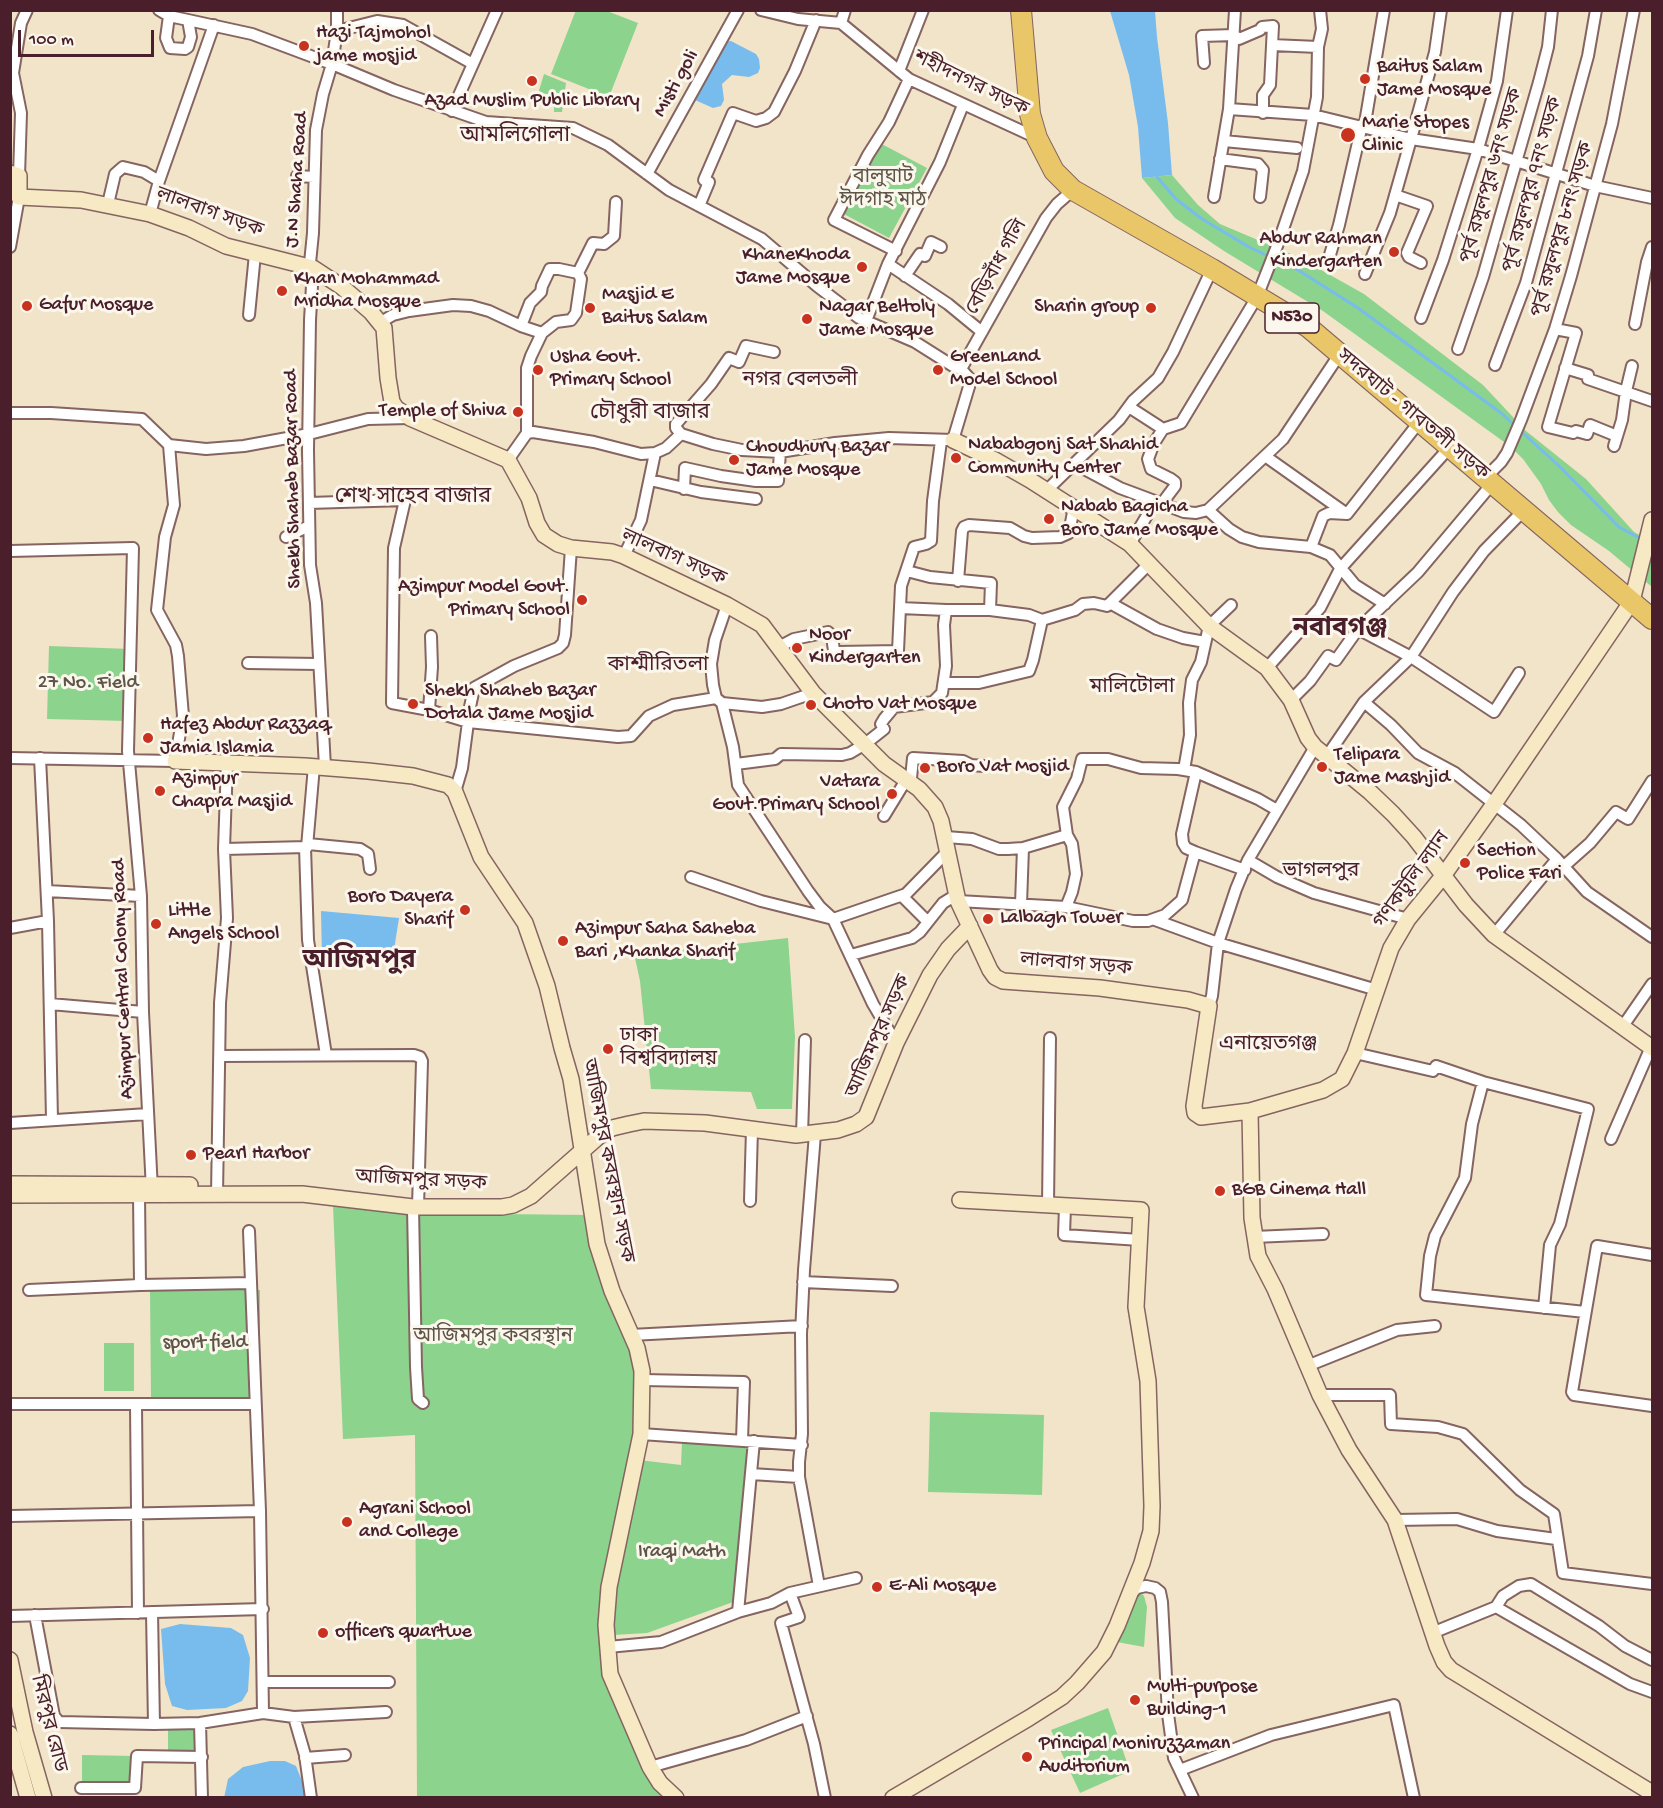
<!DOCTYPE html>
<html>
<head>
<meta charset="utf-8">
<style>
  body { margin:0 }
  #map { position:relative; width:1663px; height:1808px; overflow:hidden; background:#f2e4c8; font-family:"Gochi Hand",sans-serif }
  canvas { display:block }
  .frame { position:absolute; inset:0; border:12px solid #4a1f2b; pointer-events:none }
  .scale { position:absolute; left:18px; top:30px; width:136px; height:27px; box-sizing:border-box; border:3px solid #4a1f2b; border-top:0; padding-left:8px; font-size:18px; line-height:21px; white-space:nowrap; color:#4a1f2b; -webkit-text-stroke:4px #fbf7ec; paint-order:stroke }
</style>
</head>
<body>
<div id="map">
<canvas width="1663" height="1808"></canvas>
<div class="frame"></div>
<div class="scale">100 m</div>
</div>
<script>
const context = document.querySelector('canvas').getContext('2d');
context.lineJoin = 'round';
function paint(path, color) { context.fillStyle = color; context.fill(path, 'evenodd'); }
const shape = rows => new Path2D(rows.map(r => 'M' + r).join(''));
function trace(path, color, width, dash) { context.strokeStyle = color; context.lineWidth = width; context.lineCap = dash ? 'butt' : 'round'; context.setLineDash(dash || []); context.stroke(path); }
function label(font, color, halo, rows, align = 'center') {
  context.font = font + ' "Gochi Hand","Noto Sans Bengali",sans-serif'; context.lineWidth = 6; context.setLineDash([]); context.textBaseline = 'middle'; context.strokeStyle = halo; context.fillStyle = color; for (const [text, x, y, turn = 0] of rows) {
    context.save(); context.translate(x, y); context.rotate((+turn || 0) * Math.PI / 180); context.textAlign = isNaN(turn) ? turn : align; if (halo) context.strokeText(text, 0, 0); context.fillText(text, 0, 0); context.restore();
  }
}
paint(shape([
  [576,10,607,11,638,23,609,97,551,74],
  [544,74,566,83,562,112,554,112,554,106,557,106,558,100,551,97,548,102,537,97],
  [878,142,927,168,889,238,840,212],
  [1172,175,1198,205,1220,224,1298,257,1364,294,1483,385,1526,431,1586,479,1634,532,1652,542,1652,587,1609,551,1571,525,1558,512,1549,500,1541,484,1523,459,1511,447,1323,311,1224,251,1175,218,1142,178],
  [49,646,130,649,128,721,47,719],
  [788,938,795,1037,792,1109,757,1109,751,1092,651,1089,640,981,635,958,656,953],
  [333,1206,412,1213,588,1215,637,1369,633,1450,598,1615,604,1680,661,1797,417,1797,415,1435,343,1439],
  [150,1290,260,1290,260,1397,151,1398],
  [104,1343,134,1343,134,1391,104,1391],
  [930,1412,1044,1415,1042,1495,928,1492],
  [682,1442,729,1445,750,1444,736,1601,647,1633,614,1635,613,1603,621,1571,639,1460,681,1465],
  [1140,1592,1144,1596,1147,1607,1144,1647,1117,1642,1131,1598],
  [1108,1708,1130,1771,1080,1793,1051,1730],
  [195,1727,197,1752,168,1751,168,1729],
  [82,1755,134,1756,133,1786,82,1786]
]), '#8cd38d');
paint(shape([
  [1110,11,1155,11,1157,37,1168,123,1172,175,1142,178,1138,127,1129,75],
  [731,41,756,54,759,59,760,68,758,73,749,77,732,75,722,84,724,100,721,106,713,108,695,100,724,42],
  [321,911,399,918,394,950,322,960],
  [180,1624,231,1628,243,1635,250,1658,248,1691,242,1701,226,1708,187,1710,172,1706,165,1684,161,1629],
  [270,1761,285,1761,296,1766,304,1786,306,1797,224,1798,228,1779,243,1767]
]), '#78bcee');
trace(shape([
  [1157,177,1176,199,1202,219,1249,247,1270,257],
  [1276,260,1298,270,1358,308,1501,413,1558,465,1619,527,1643,540]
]), '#78bcee', 3);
const street = shape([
  [159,10,169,16,188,20,252,34,332,64,394,90,486,122,573,128,608,145,669,190,762,239,817,286,859,318,915,342,953,366,961,369,971,380,953,440,889,438,835,443,780,452,742,450,713,444,681,434],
  [761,10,798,19,841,23,909,79,1037,138],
  [169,16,166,38,170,48,185,49,188,47,191,37,188,20],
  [841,23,845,10],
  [337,31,377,21,403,25,473,64],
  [1272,45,1318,47],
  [1204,63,1202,36,1234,35,1239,39,1260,30,1262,27,1273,26,1270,85,1263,95,1263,113],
  [899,71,923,10],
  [1229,109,1313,115,1411,139,1478,149,1595,186,1652,198],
  [452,111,497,10],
  [1224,141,1297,148],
  [1220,159,1258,164,1263,170,1260,197],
  [647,174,738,10],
  [19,176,21,113,13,73,21,23,27,10],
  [297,176,314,177],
  [1395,195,1427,206,1407,253,1409,257,1421,263],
  [1214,197,1229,109,1235,10],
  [108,204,115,174,123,167,144,172,159,181],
  [699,206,709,182,704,180,733,113,756,121,766,118,774,112,795,71,816,20],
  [150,214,159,181,214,25],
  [10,247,19,197],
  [896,251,834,220,868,155,889,122,909,79],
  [1329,258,1339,225,1362,125,1365,123,1384,10],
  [888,264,948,304,982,332],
  [1365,274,1390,213,1411,139,1435,52,1441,10],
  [905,276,920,254,925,256,931,242,941,247],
  [249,315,255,254],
  [1421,318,1443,260,1478,149,1497,81,1507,10],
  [866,321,888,264,940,162,963,105],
  [381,322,393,315,409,311,453,305,471,306,489,311,521,326],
  [1635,324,1647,262,1652,247],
  [1555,329,1576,333,1548,427,1573,433,1576,431,1587,434,1590,425,1617,436],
  [542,333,521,326,530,303,541,292,542,286,550,269,559,269,578,273],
  [1458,349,1483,277,1539,82,1548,47,1552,10],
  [1495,365,1526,283,1588,56,1596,10],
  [1565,368,1588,375,1588,379,1652,401],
  [961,369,1046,218,1057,204,1073,190],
  [1129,407,1163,429],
  [10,413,51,413,142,419,169,445,206,449,244,446,309,434,368,419,409,418],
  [527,433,527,368,531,356,542,333,556,322,571,320,576,313,581,279,578,273,593,243,604,244,614,236,616,202],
  [681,434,676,428,676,424,711,384,729,358,739,362,746,346,774,352],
  [1614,446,1622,420,1626,391,1632,366],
  [1265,456,1347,514],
  [508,460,527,433,533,432,594,442,641,454,655,453,666,448,681,434],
  [1075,464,1120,488,1184,512,1196,513,1208,510,1283,439,1339,355],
  [1486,477,1501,462,1507,453,1521,420,1555,329,1571,276,1612,124,1634,10],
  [650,480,701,492,756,499],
  [684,489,685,468,721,476,756,481,778,481,780,452],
  [1046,491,1119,420,1133,401,1158,378,1173,352,1212,269],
  [309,503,405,500,394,548,392,703,429,710],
  [1208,510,1229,529,1242,537,1259,542,1311,547,1330,555,1355,585,1385,604],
  [286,537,309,526],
  [1130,544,1155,502,1163,502,1175,486,1175,482,1171,479,1151,469,1148,459,1154,443,1163,429,1181,423,1257,297,1279,241,1303,171,1317,97,1318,47,1322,29,1320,10],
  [1311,547,1323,516,1329,513,1347,514,1420,421],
  [10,551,133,548,128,751,141,896,143,1012,152,1190],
  [624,556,641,520,655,453],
  [907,571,930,577,991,583,990,610],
  [958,581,962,531,964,527,969,525,1010,528,1024,536,1032,538,1060,537,1069,533,1074,507],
  [1110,603,1157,629,1183,638,1205,642],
  [946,610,990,610,1029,615,1042,620],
  [1042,620,1075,610,1083,604,1094,603,1107,606,1149,564],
  [1358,629,1411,657,1494,712,1519,673],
  [431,636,432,667,429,710,468,722,618,737,631,736,649,716,673,705,716,698,722,703,762,707,781,704,813,693],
  [779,647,794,639,828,632,832,636,834,651,838,652,898,651,901,586,914,547,926,544,931,541,933,501,941,441],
  [248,663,319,664],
  [1267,668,1320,608,1340,569,1449,448],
  [945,683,979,683,1029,671,1033,660,1042,620],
  [716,698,713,685,711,664,715,640,727,605],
  [1291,700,1310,681,1328,656,1336,660,1358,629,1418,572,1492,484],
  [1364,702,1391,725,1418,753,1455,773,1521,825,1557,859,1587,892,1652,937],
  [722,703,733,747,738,785,808,891,820,907,833,919,873,1004,896,1043],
  [1327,756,1364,702,1411,657,1453,592,1484,551,1524,510],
  [10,758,175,761,183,716,178,656,176,645,157,610,165,537,174,505,169,445],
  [40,758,48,921,52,1120],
  [736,764,775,759,781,754,842,755,850,753,865,744,884,729,881,724,884,719,894,707,933,702,942,693,946,666,944,625,946,610,900,608],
  [325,767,316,603,310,565,308,450,310,320,313,268,310,263,313,233,316,130,323,94,332,64,337,31,337,10],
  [1184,770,1190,735,1189,703,1192,680,1201,662,1209,626,1231,605],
  [455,792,462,768,470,707,474,688,514,666,558,648,563,643,565,635,571,548],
  [884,816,906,780,911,778,913,758,963,761,971,765,984,766],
  [946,837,972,839,999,849,1008,849,1023,848,1067,835,1063,807,1077,779,1082,759,1108,759,1141,768,1178,769,1196,772,1258,799,1277,810],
  [308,844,360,849,368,854,370,869],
  [305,847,308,940,326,1055],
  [224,849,307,847,314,766],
  [1195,852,1186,848,1183,843,1182,834,1196,772],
  [1248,860,1277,877,1314,893,1408,919],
  [1563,867,1590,843,1616,812,1628,819,1652,781],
  [691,877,761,901,833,919,906,894,947,852],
  [47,891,141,896],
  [902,896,927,921],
  [958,901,1066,907,1133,921,1148,921,1165,915,1182,900,1195,852,1245,870],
  [1021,904,1023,848],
  [1066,907,1072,892,1076,874,1072,844,1067,835],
  [1155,920,1218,943,1377,990],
  [10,928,48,921],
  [1494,935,1557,859],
  [851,955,912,938,920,932,943,903,956,895],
  [50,1004,143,1012],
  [1209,1006,1212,996,1218,943,1236,889,1248,860,1315,747],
  [1623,1026,1652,984],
  [1355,1053,1433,1071,1436,1066,1483,1082,1588,1109,1560,1224,1550,1245,1544,1308],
  [220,1056,414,1055,420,1057,422,1061,418,1207],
  [1483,1082,1472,1124,1465,1178,1435,1236,1430,1256,1426,1295,1585,1312],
  [10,1123,148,1114],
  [815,1134,804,1270,801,1334,802,1434,799,1462,799,1477,819,1586],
  [802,1135,805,1040],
  [1611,1139,1651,1047],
  [139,1195,140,1285],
  [217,1195,220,1003,227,918,224,849,227,762],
  [750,1201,752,1129],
  [1048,1205,1050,1038],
  [1065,1206,1064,1235,1140,1240],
  [413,1207,416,1367,418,1399,423,1403],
  [249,1231,260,1511,263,1713],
  [1254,1237,1323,1234],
  [1652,1255,1597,1246,1572,1392,1574,1395,1652,1406],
  [803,1282,892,1286],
  [29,1290,140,1285,251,1283],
  [631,1335,802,1326],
  [1307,1366,1397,1330,1435,1326],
  [643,1380,744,1382,742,1440],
  [1320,1395,1390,1395,1391,1424,1438,1427,1463,1434,1520,1490,1554,1514,1563,1573,1652,1584],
  [10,1404,255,1404],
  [136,1405,138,1613],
  [641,1434,802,1445],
  [751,1474,799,1477],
  [10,1516,260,1511],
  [1395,1520,1457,1519,1497,1531,1556,1539],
  [790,1593,799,1617,781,1623,814,1744,825,1798],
  [1131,1594,1137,1588,1146,1586,1155,1588,1160,1592,1162,1602,1168,1714,1174,1758,1193,1798],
  [1496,1607,1503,1596,1519,1586,1531,1584,1599,1626,1625,1646,1652,1660],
  [1496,1607,1630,1684,1652,1692],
  [152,1612,154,1724],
  [738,1612,754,1441],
  [35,1615,54,1716,59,1722,154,1724,200,1723,263,1713,294,1717,386,1712],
  [10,1616,263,1609],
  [1432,1633,1496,1607],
  [608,1647,661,1642,738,1612,771,1603,790,1593,856,1578],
  [264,1682,389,1682],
  [294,1717,305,1755,311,1798],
  [200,1723,202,1798],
  [305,1758,345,1755],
  [650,1767,746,1740,807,1716],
  [1180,1770,1271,1735,1394,1705,1414,1798],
  [81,1788,135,1788,137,1756,202,1757]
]);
const secondary = shape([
  [10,173,19,176,19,197,81,200,150,214,189,228,226,246,313,268,342,287,371,312,384,328,388,378,392,402,396,408,410,418,508,460,529,498,537,523,544,535,558,544,571,548,612,552,624,556,727,605,762,625,813,693,884,764,919,789,935,807,941,821,958,901,990,970,995,977,1003,981,1100,988,1188,1000,1209,1006,1194,1106,1195,1113,1201,1117,1250,1111,1323,1090,1342,1079,1355,1053,1391,948,1408,919,1443,876,1494,804,1632,601,1652,520],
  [953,440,995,460,1030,480,1130,544,1209,626,1267,668,1291,700,1308,738,1315,747,1370,792,1393,814,1414,837,1466,905,1494,935,1652,1048],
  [175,761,305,766,368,771,413,776,448,785,455,792,481,857,525,923,547,986,562,1048,571,1079,597,1244,612,1291,637,1348,642,1371,641,1434,609,1587,606,1625,610,1674,650,1767,660,1783,676,1798],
  [1250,1111,1252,1218,1258,1256,1275,1289,1320,1395,1349,1450,1395,1520,1437,1646,1444,1662,1451,1670,1652,1793],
  [10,1184,190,1185],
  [10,1195,302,1194,413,1207,502,1207,513,1205,531,1196,598,1137,612,1128,629,1124,644,1121,705,1123,796,1135,838,1130,856,1124,866,1117,896,1043,930,975,948,949,970,926],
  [10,1660,25,1732,44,1798],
  [10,1734,28,1798],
  [893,1798,1029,1718,1062,1697,1077,1683,1104,1652,1117,1626,1142,1563,1151,1531,1152,1506,1148,1381,1136,1307,1141,1210,960,1200]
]);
const highway = shape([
  [1021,10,1030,114,1037,138,1054,171,1073,190,1212,269,1308,327,1652,619]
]);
trace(street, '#856462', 14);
trace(secondary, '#856462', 18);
trace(highway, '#856462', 22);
trace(street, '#fff', 10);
trace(secondary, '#f6e9c3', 15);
trace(highway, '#e9c769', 20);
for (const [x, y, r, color] of [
  [304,46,6,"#c8321e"],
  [1365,79,6,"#c8321e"],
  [532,81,6,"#c8321e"],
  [1348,135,8,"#c8321e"],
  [1394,252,6,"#c8321e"],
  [862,267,6,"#c8321e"],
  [282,291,6,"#c8321e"],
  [27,306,6,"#c8321e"],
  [590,308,6,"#c8321e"],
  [1151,308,6,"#c8321e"],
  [807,319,6,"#c8321e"],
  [538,370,6,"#c8321e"],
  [938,370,6,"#c8321e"],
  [518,412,6,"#c8321e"],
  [956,458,6,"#c8321e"],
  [734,460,6,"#c8321e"],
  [1049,519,6,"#c8321e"],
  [582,600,6,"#c8321e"],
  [797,648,6,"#c8321e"],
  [413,704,6,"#c8321e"],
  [811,705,6,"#c8321e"],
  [148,738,6,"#c8321e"],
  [1322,767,6,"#c8321e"],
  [925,768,6,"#c8321e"],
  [160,791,6,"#c8321e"],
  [892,794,6,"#c8321e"],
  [1465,863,6,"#c8321e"],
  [465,910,6,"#c8321e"],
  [988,919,6,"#c8321e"],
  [156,924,6,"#c8321e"],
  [563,941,6,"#c8321e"],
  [608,1049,6,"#c8321e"],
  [191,1155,6,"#c8321e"],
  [1220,1191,6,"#c8321e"],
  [347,1522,6,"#c8321e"],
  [877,1587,6,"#c8321e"],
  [323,1633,6,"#c8321e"],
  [1135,1700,6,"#c8321e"],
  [1027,1757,6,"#c8321e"]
]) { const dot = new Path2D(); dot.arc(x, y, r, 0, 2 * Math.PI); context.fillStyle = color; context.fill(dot); trace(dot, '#fbf7ec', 2); }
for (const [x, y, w] of [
  [1292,318,54]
]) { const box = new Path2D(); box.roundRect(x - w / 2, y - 15, w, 30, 4.5); context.fillStyle = '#fbf7ec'; context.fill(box); trace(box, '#4a1f2b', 1.5); }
label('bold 18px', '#4a1f2b', null, [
  ["N530",1292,318]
]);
label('20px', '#4a1f2b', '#fbf7ec', [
  ["Hazi Tajmohol",316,34],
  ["jame mosjid",316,57],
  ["Baitus Salam",1377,68],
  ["Jame Mosque",1377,91],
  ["Azad Muslim Public Library",532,102,"center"],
  ["Marie Stopes",1362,124],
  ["Clinic",1362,147],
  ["Abdur Rahman",1382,240,"right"],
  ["Kindergarten",1382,263,"right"],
  ["KhaneKhoda",850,256,"right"],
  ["Jame Mosque",850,279,"right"],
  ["Khan Mohammad",294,280],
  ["Mridha Mosque",294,303],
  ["Masjid E",602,296],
  ["Baitus Salam",602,319],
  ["Gafur Mosque",39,306],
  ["Nagar Beltoly",819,308],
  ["Jame Mosque",819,331],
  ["Sharin group",1139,308,"right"],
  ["Usha Govt.",550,358],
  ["Primary School",550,381],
  ["GreenLand",950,358],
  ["Model School",950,381],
  ["Temple of Shiva",506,412,"right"],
  ["Nababgonj Sat Shahid",968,446],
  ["Community Center",968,469],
  ["Choudhury Bazar",746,448],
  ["Jame Mosque",746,471],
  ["Nabab Bagicha",1061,508],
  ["Boro Jame Mosque",1061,531],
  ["Azimpur Model Govt.",570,588,"right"],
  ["Primary School",570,611,"right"],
  ["Noor",809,636],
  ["Kindergarten",809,659],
  ["Shekh Shaheb Bazar",425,692],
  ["Dotala Jame Mosjid",425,715],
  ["Choto Vat Mosque",823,705],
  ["Hafez Abdur Razzaq",160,726],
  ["Jamia Islamia",160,749],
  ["Telipara",1334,756],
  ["Jame Mashjid",1334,779],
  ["Boro Vat Mosjid",937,768],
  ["Azimpur",172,780],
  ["Chapra Masjid",172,803],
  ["Vatara",880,783,"right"],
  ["Govt.Primary School",880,806,"right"],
  ["Section",1477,852],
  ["Police Fari",1477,875],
  ["Boro Dayera",453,898,"right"],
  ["Sharif",453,921,"right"],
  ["Little",168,912],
  ["Angels School",168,935],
  ["Lalbagh Tower",1000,919],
  ["Azimpur Saha Saheba",575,930],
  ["Bari ,Khanka Sharif",575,953],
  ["ঢাকা",620,1038],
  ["বিশ্ববিদ্যালয়",620,1061],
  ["Pearl Harbor",203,1155],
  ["BGB Cinema Hall",1232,1191],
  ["Agrani School",359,1510],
  ["and College",359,1533],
  ["E-Ali Mosque",889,1587],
  ["officers quartwe",335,1633],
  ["Multi-purpose",1147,1688],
  ["Building-1",1147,1711],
  ["Principal Moniruzzaman",1039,1745],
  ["Auditorium",1039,1768]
], 'left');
label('20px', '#4a1f2b', '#fbf7ec', [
  ["Misti goli",677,84,-61],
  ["শহীদনগর সড়ক",970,85,26],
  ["পূর্ব রসুলপুর ৬নং সড়ক",1493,176,-74],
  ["J.N Shaha Road",298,180,-86],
  ["পূর্ব রসুলপুর ৭নং সড়ক",1534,185,-75],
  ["লালবাগ সড়ক",209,214,20],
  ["পূর্ব রসুলপুর ৮নং সড়ক",1564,230,-74],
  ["বেড়িবাঁধ গলি",998,268,-61],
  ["সদরঘাট - গাবতলী সড়ক",1412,416,40],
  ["Shekh Shaheb Bazar Road",294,479,-91],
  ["লালবাগ সড়ক",673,559,24],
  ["গণকটুলি ল্যান",1413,881,-54],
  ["লালবাগ সড়ক",1076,966,5],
  ["Azimpur Central Colony Road",124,979,-92],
  ["আজিমপুর সড়ক",880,1037,-66],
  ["আজিমপুর কবরস্থান সড়ক",606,1161,79],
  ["আজিমপুর সড়ক",421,1182,3],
  ["মিরপুর রোড",47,1724,76]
]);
label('20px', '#5e5548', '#fbf7ec', [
  ["বালুঘাট",883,179],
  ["ঈদগাহ মাঠ",883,202],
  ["27 No. Field",88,684],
  ["আজিমপুর কবরস্থান",493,1338],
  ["sport field",205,1344],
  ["Iraqi Math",682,1553]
]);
label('21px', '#4a1f2b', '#fbf7ec', [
  ["নগর বেলতলী",800,382],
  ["কাশ্মীরিতলা",658,667],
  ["মালিটোলা",1132,689],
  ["ভাগলপুর",1321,873],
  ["এনায়েতগঞ্জ",1268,1046]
]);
label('22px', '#4a1f2b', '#fbf7ec', [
  ["আমলিগোলা",515,138],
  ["চৌধুরী বাজার",650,415],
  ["শেখ সাহেব বাজার",413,499]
]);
label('bold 26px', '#4a1f2b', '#fbf7ec', [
  ["নবাবগঞ্জ",1340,631],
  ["আজিমপুর",359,963]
]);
</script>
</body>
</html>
